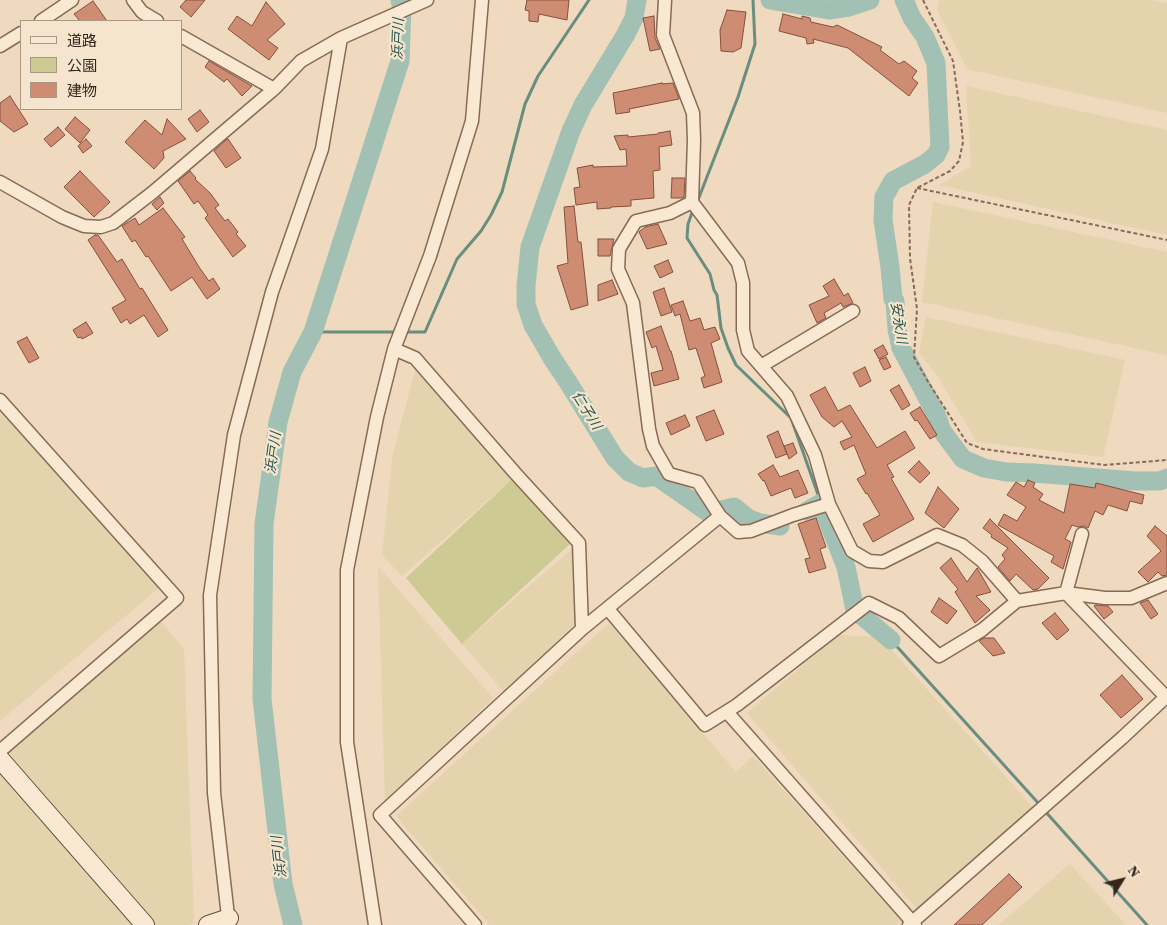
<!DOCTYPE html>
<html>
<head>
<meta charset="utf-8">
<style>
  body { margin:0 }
  #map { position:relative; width:1167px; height:925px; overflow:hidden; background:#efdabf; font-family:"Source Serif 4","Noto Sans JP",serif }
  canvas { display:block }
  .legend { position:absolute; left:20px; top:20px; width:162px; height:90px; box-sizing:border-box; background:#f6e5ce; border:1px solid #aa9887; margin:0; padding:6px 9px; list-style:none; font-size:15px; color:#37251c }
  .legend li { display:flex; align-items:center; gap:10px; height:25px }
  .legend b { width:25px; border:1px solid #aa9887 }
  .north { position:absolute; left:1097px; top:855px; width:50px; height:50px; -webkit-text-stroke:4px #f6e5ce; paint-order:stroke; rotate:54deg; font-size:14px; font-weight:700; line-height:20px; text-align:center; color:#37251c }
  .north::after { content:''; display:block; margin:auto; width:18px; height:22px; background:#37251c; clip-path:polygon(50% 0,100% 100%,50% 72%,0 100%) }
</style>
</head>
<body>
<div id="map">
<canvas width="1167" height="925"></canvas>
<ul class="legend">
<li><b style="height:6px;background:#f9e8d2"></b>道路</li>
<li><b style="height:14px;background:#cdcb93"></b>公園</li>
<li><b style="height:14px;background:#ce8c73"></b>建物</li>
</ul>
<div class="north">N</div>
</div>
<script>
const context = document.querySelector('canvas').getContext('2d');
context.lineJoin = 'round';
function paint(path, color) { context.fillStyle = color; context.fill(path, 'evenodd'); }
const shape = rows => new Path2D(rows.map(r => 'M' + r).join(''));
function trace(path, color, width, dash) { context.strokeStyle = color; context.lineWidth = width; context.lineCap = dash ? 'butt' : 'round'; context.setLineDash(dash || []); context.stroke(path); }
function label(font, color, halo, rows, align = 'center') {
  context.font = font + ' "Source Serif 4","Noto Sans JP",serif'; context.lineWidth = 4.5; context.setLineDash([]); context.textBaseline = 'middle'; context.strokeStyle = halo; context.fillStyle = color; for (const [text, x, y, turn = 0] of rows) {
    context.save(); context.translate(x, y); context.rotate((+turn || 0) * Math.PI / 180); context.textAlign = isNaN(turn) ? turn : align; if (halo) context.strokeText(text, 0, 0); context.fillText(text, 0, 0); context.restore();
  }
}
paint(shape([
  [940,0,1151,0,1167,3,1167,113,967,69,937,10],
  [966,86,1167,130,1167,235,939,185,971,166],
  [933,202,1167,252,1167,355,922,302],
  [926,317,1125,360,1103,457,977,442,936,374,919,353],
  [416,367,512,479,402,576,382,555,393,453],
  [0,410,159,588,0,721],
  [579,543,575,624,504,692,462,644],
  [378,566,493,698,385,802],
  [160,620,184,649,194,922,190,925,154,925,7,753],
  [609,623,736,772,753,756,901,921,896,925,490,925,396,816],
  [838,635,880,637,1033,807,918,910,747,713],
  [0,766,137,925,0,925],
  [1070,864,1126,925,998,925]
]), '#e4d3ac');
paint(shape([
  [512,479,572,542,462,644,406,578]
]), '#cdcb93');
trace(shape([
  [698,200,738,97,755,44,753,0],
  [693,210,688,224,687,238,710,274,714,290,717,295,721,328,728,348,736,365,791,418,821,503],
  [313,332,396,332],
  [405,332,425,332,457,259,481,231,491,215,502,192,525,104,538,76,589,0],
  [891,640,1040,805],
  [1044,810,1147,925]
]), '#698e80', 3);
trace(shape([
  [637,0,634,18,626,34,583,105,571,131,530,247,526,286,526,304,533,325,552,358,568,382,615,458,629,472,643,478,656,476,709,513,734,507,749,519,760,523,780,526],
  [770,0,829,10,849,7,870,0],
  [904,0,912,18,925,37,936,63,940,147,936,155,925,164,893,181,884,197,883,220,890,267,893,299,895,301,897,329,901,348,936,414,942,431,963,459,984,468,1006,472,1034,473,1135,481,1160,481,1167,478],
  [807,511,821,503,846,567,855,610,891,640],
  [293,925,283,884,262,699,264,524,278,422,292,372,313,332,400,61,402,8,400,0]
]), '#a2c0b3', 19);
const building = shape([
  [186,0,205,0,191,17,180,7,186,0],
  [527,0,569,0,567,20,539,14,538,22,529,21,529,11,525,10,527,0],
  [93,1,107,21,80,21,74,14,93,1],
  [266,2,285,24,267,40,278,48,269,60,228,29,237,16,252,26,266,2],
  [727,10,746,12,741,48,733,52,721,51,720,30,727,10],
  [783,14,802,19,802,16,810,18,811,22,833,27,837,25,882,47,880,50,899,64,904,61,917,71,912,78,918,83,909,96,848,48,813,39,814,43,807,44,806,38,779,31,783,14],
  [654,16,655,38,660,49,650,51,643,18,654,16],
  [209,61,250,85,252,86,242,96,227,79,224,82,205,67,209,61],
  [662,83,662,84,673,83,679,99,629,109,630,112,616,114,613,93,662,83],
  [10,96,28,124,14,132,0,121,0,103,10,96],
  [200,110,209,122,197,132,188,119,200,110],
  [75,117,90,130,80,143,65,129,75,117],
  [167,119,186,139,163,151,164,158,154,169,125,142,145,120,162,135,167,119],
  [58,127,65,135,51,147,44,139,58,127],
  [670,131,672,145,659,147,660,170,653,171,654,198,631,200,631,206,611,207,611,208,597,209,597,202,576,205,574,188,580,187,577,168,593,165,593,167,627,166,626,149,620,150,614,136,628,135,628,137,658,134,658,133,670,131],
  [86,139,92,146,83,153,78,146,86,139],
  [227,139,228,139,241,158,226,168,214,151,227,139],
  [80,171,110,202,94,217,64,187,80,171],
  [190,171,196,178,195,179,210,193,219,205,215,208,225,221,228,219,238,232,236,234,246,246,233,257,205,218,208,215,198,201,194,204,178,181,190,171],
  [672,178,685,178,684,197,681,198,671,198,672,178],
  [160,197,164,203,157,210,152,204,160,197],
  [574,206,578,242,581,242,588,305,571,310,557,266,568,263,564,207,574,206],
  [163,208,185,237,182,239,199,267,209,281,213,278,220,289,207,299,192,277,171,291,148,256,146,257,135,240,132,242,122,226,135,218,139,225,163,208],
  [658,224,667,244,647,249,639,232,645,227,658,224],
  [95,235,98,235,117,262,122,259,140,289,142,288,168,330,158,337,144,315,130,324,127,319,121,323,112,308,126,300,88,240,95,235],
  [598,239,614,239,610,256,598,256,598,239],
  [668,260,673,272,660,278,654,266,668,260],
  [834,279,844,296,848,293,853,303,843,307,841,303,824,313,826,318,817,323,809,305,829,296,823,286,834,279],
  [612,280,618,294,598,301,598,285,612,280],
  [664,288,672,312,661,316,653,292,664,288],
  [683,301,690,321,700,318,704,330,715,327,720,339,711,343,722,382,704,388,701,378,705,376,696,348,689,350,680,314,675,316,671,305,683,301],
  [86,322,93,333,82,339,81,337,78,338,73,330,86,322],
  [661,326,670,351,671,351,679,379,654,386,651,373,663,370,656,346,652,348,646,332,661,326],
  [27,337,39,358,29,363,17,342,27,337],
  [883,345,888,354,879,359,874,350,883,345],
  [886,357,891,367,884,370,879,360,886,357],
  [865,367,871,381,860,387,853,373,865,367],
  [899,385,910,405,902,410,890,390,899,385],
  [825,387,838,411,850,405,877,448,905,431,915,448,887,465,894,477,891,478,914,519,873,542,863,524,880,515,867,493,866,494,857,479,866,474,854,445,844,450,840,442,852,437,842,421,834,427,822,417,810,395,825,387],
  [920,407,937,435,930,439,917,420,915,421,910,413,920,407],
  [714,410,724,434,706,441,696,417,714,410],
  [685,415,690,426,671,435,666,423,685,415],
  [778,431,787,454,776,458,767,436,778,431],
  [793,443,797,453,789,459,784,446,793,443],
  [919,461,930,473,920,483,908,472,919,461],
  [773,465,780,477,798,470,808,493,795,498,791,488,771,496,764,480,763,481,758,474,773,465],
  [1028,480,1035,483,1033,487,1043,494,1039,500,1064,513,1070,484,1095,488,1096,483,1144,495,1142,504,1130,501,1127,511,1108,505,1103,515,1095,511,1088,528,1084,526,1078,527,1072,525,1065,539,1071,542,1063,569,1051,562,1054,556,998,525,1004,514,1017,521,1026,507,1007,495,1016,482,1024,487,1028,480],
  [938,487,959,509,944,528,925,513,938,487],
  [816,518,826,547,820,549,826,568,809,573,805,559,810,558,798,524,816,518],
  [990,519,1049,578,1038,589,1033,590,1016,574,1010,581,998,567,1005,559,1002,555,1008,548,991,537,992,535,983,528,990,519],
  [1155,526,1167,536,1167,575,1162,576,1158,572,1148,582,1138,572,1161,551,1147,536,1155,526],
  [951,558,967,582,977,568,991,592,976,596,990,610,975,623,955,592,958,589,940,568,951,558],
  [939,598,957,611,947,624,931,612,939,598],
  [1148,600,1158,614,1151,619,1140,603,1148,600],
  [1096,605,1108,606,1113,612,1104,619,1094,606,1096,605],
  [1055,613,1069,630,1057,640,1042,623,1055,613],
  [984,638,994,638,1005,653,993,656,979,641,984,638],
  [1122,675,1143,699,1121,718,1100,695,1122,675],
  [1009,874,1022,887,982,925,954,925,1009,874]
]);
paint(building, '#ce8c73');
trace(building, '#874f3c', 1);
const street = shape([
  [133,0,142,12,157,21],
  [665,0,663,35,693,113,694,140,692,202,738,263,743,283,743,330,748,351,787,396,815,455,829,504,852,551,869,561,883,562,937,535,962,545,982,561,1017,601],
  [41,21,72,0],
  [181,36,274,89],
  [0,46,21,33],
  [0,182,62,217,84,226,101,227,113,223,152,193,274,89,301,61,341,38,427,0],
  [692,202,670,213,636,221,619,249,618,269,633,303,649,429,653,446,669,474,698,482,720,516,738,532,751,531,793,515,829,504],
  [394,349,415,358,515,473,579,543,582,629],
  [761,366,853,311],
  [0,400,177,598,0,751],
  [1066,593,1167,698],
  [1066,593,1082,534],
  [608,609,705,725,737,705,869,603,899,618,939,656,982,630,1017,601,1066,593,1105,598,1131,598,1167,583],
  [727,712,915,925],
  [229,925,214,793,210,595,234,435,272,292,322,149,341,38],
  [375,925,347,742,347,570,377,417,394,349,430,256,472,121,482,0],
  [475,925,380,815,582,629,720,516],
  [909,925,1122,738,1167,696]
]);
const secondary = shape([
  [0,759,145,925],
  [208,925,229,918]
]);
trace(street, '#886a57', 15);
trace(secondary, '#694b3a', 20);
trace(shape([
  [923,0,953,61,960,111,963,142,959,161,950,171,917,188,909,205,910,258,917,309,914,357,927,380,967,443,983,449,1104,465,1167,460],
  [917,188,1167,240]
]), '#886a57', 2, [4, 2.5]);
trace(street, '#f9e8d2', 12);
trace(secondary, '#f9e8d2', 18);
label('italic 14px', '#2a574e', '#f6e5ce', [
  ["浜戸川",399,39,-88],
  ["安永川",898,323,81],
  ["仁子川",586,411,58],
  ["浜戸川",274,453,-82],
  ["浜戸川",280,857,-97]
]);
</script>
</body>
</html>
